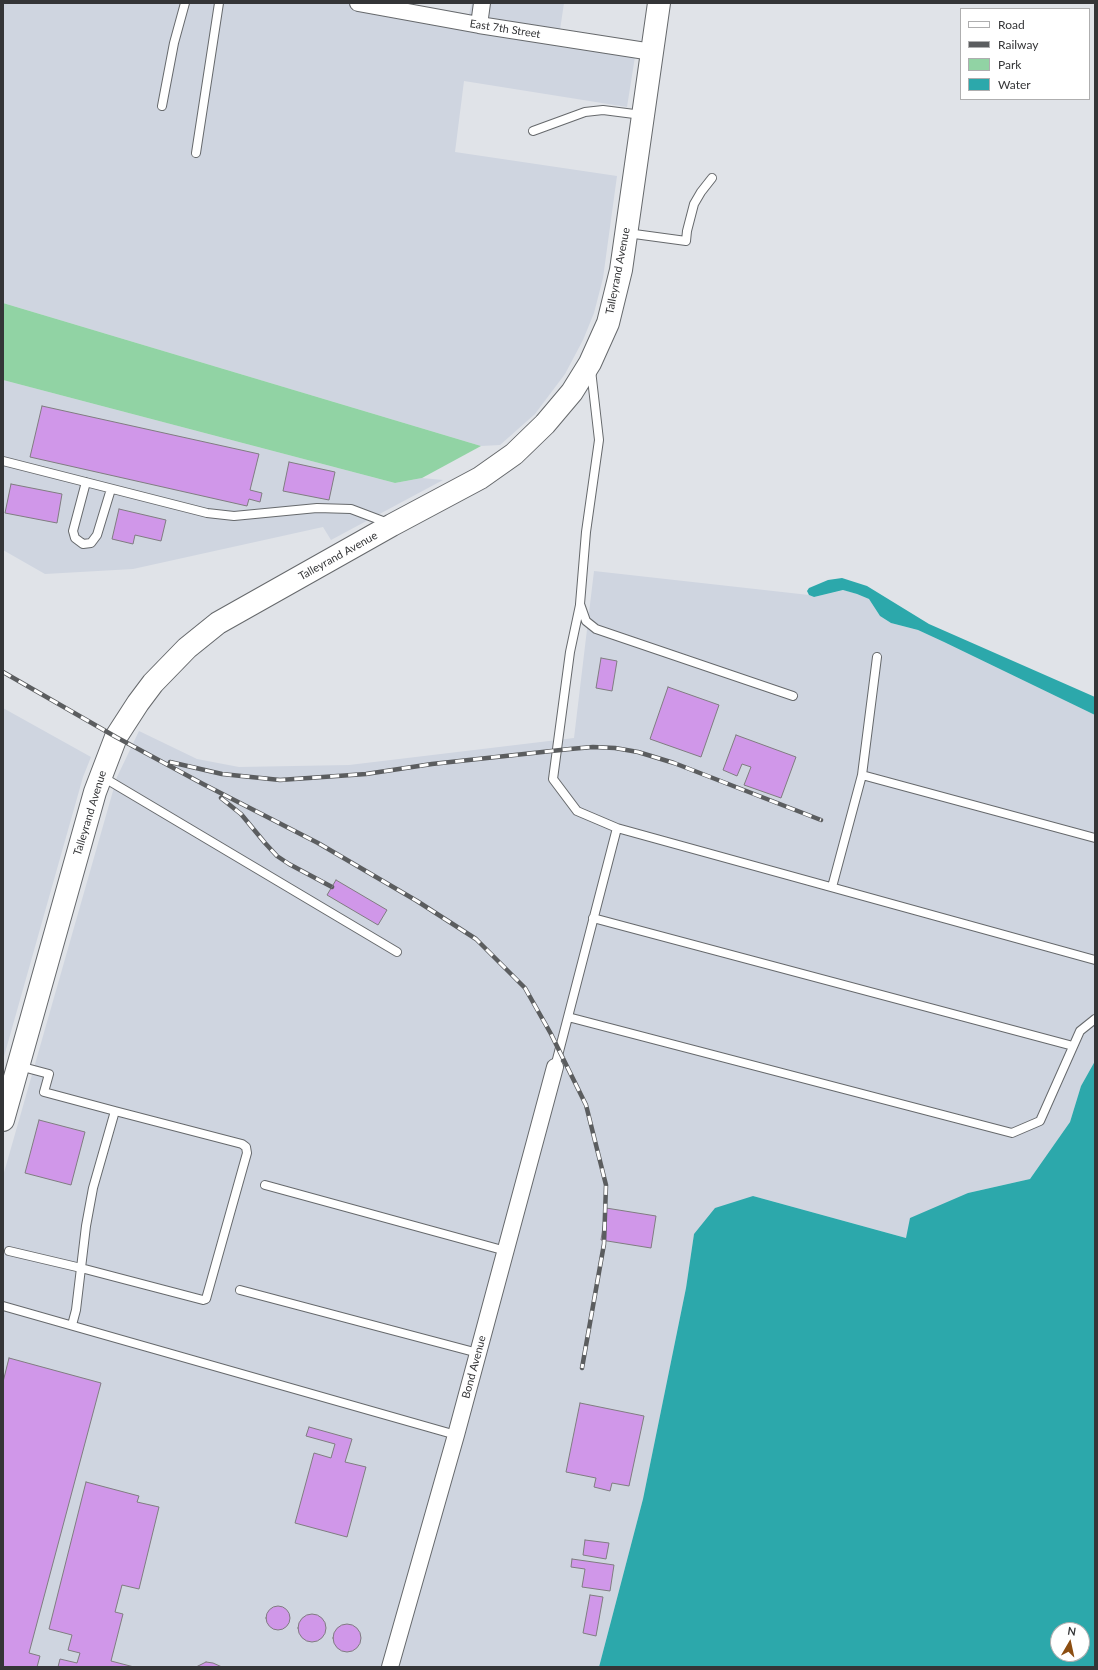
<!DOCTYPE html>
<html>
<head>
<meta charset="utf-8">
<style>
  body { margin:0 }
  #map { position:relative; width:1098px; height:1670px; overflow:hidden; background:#e0e3e8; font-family:Lato,sans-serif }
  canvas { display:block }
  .frame { position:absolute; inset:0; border:4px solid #343537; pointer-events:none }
  .legend { position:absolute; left:960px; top:8px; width:130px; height:92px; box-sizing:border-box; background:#fff; border:1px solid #aeaeaf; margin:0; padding:5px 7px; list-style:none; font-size:12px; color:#343537 }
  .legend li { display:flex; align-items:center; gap:8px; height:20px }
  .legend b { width:20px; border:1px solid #aeaeaf }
  .north { position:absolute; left:1050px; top:1622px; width:40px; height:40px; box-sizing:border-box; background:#fff; border:1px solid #aeaeaf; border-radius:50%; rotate:9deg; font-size:11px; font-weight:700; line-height:16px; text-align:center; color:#343537 }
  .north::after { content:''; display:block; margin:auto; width:14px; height:18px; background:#8c4e11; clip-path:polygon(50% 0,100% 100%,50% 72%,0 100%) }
</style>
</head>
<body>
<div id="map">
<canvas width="1098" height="1670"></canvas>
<div class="frame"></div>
<ul class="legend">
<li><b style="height:5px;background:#fff"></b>Road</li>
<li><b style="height:5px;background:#5b5d5f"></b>Railway</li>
<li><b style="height:11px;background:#91d3a4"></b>Park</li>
<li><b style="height:11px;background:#2ca8ab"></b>Water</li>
</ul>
<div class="north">N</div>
</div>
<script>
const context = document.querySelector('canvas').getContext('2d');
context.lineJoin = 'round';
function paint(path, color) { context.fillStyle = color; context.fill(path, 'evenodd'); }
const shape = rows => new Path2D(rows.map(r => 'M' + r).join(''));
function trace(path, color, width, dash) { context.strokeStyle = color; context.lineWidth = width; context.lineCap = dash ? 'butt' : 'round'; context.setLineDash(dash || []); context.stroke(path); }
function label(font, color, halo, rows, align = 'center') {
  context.font = font + ' Lato,sans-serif'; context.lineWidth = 3; context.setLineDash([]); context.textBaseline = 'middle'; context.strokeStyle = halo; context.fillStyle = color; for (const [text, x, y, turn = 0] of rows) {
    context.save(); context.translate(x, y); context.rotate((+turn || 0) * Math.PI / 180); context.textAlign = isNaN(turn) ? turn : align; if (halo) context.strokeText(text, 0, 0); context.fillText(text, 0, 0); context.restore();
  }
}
paint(shape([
  [3,3,414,3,414,5,469,14,472,3,564,3,560,30,637,44,627,107,464,81,455,152,617,176,603,278,594,313,583,340,565,374,535,414,500,445,481,446,3,303],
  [3,380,395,483,422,478,443,480,331,540,323,527,133,569,45,574,3,550],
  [594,571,809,595,814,597,844,590,857,594,869,599,880,616,891,623,918,630,944,642,1095,715,1095,1061,1081,1086,1070,1122,1030,1179,968,1193,906,1238,753,1196,694,1234,686,1288,643,1499,599,1667,3,1667,3,1176,117,777,139,731,197,759,239,767,349,765,574,738],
  [3,708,91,757,83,777,3,1060]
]), '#cfd5e0');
paint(shape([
  [3,303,481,446,422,478,395,483,3,380]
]), '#91d3a4');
paint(shape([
  [842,578,867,586,929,624,1095,697,1095,715,944,642,918,630,891,623,880,616,869,599,857,594,843,590,814,597,809,595,807,591,809,588,828,580],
  [1095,1061,1095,1667,599,1667,643,1499,686,1288,694,1234,715,1208,753,1196,906,1238,910,1218,968,1193,1030,1179,1070,1122,1081,1086],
  [1058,1630,1082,1630,1082,1654,1058,1654]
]), '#2ca8ab');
const building = shape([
  [42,406,259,454,250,490,262,493,260,502,249,499,247,506,30,457,42,406],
  [289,462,335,472,329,500,283,491,289,462],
  [11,484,62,494,57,523,5,513,11,484],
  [119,509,166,520,161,541,135,535,133,544,112,539,119,509],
  [601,658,617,661,612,691,596,688,601,658],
  [668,687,719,705,701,757,650,739,668,687],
  [736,735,796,757,781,798,744,785,751,767,742,764,737,776,723,770,736,735],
  [336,880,387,910,378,925,327,895,336,880],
  [39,1120,85,1132,71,1185,25,1173,39,1120],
  [606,1208,656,1216,651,1248,601,1240,606,1208],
  [9,1358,101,1383,29,1653,40,1656,37,1667,3,1667,3,1382,9,1358],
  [580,1403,644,1416,629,1486,612,1483,610,1491,594,1487,596,1478,566,1472,580,1403],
  [309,1427,352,1439,345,1462,366,1467,347,1537,295,1523,314,1453,331,1458,335,1444,306,1436,309,1427],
  [86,1482,139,1496,137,1502,159,1507,139,1589,122,1585,115,1612,123,1614,111,1661,134,1667,58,1667,60,1659,77,1663,80,1653,68,1650,72,1635,49,1629,86,1482],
  [585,1540,609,1543,606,1559,583,1555,585,1540],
  [572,1559,614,1565,610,1591,582,1587,585,1569,571,1567,572,1559],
  [590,1595,603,1597,596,1636,583,1633,590,1595],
  '266 1618a12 12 0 1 1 24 0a12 12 0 1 1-24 0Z',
  '298 1628a14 14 0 1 1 28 0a14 14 0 1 1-28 0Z',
  '333 1638a14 14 0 1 1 28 0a14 14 0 1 1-28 0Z',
  [206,1662,213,1663,222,1667,196,1667,206,1662]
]);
paint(building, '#d097e9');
trace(building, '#807d81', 1);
const lane = shape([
  [162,106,174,43,185,3],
  [533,131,585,112,603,110,642,115],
  [196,153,219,3],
  [627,233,686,241,687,231,694,204,701,192,712,178],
  [591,370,599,440,586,532,580,604,586,621,596,629,793,696],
  [3,461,207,513,234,516,317,508,351,509,388,523],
  [86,482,73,531,75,538,83,544,91,543,97,535,111,489],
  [580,605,570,652,553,779,577,811,617,828],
  [862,775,877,657],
  [101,776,397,952],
  [832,887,862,775,1095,838],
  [593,918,1073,1046],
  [568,1017,1012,1133,1040,1121,1080,1031,1095,1019],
  [19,1066,49,1074,44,1092,115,1111,93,1188,86,1226,76,1310,72,1325],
  [555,1067,617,828,1095,960],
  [265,1185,506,1251],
  [9,1251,81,1268,203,1300,206,1299,247,1153,246,1147,242,1144,115,1111],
  [240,1290,478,1353],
  [3,1306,456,1435]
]);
const street = shape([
  [358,3,479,25,652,52],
  [479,25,482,3],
  [390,1667,456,1435,555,1067]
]);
const secondary = shape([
  [3,1120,95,792,116,737,138,703,153,683,187,648,218,623,392,525,480,478,514,454,545,424,572,392,590,363,608,323,621,270,659,3]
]);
trace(lane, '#66696c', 10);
trace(street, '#66696c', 18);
trace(secondary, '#66696c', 24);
trace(lane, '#fff', 8);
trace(street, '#fff', 16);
trace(secondary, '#fff', 22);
const rail = shape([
  [3,672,116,737,203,784,318,843,417,901,476,939,525,988,551,1034,586,1105,606,1185,604,1244,582,1368],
  [170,762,222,774,280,780,366,774,432,764,570,749,593,747,615,748,638,752,674,763,821,820],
  [221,798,241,814,265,843,277,856,289,864,332,887]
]);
trace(rail, '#5b5d5f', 4.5);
trace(rail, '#fff', 3, [9]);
label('11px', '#343537', '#fff', [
  ["East 7th Street",505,29,9],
  ["Talleyrand Avenue",618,271,-79],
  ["Talleyrand Avenue",338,556,-29],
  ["Talleyrand Avenue",90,813,-73],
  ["Bond Avenue",474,1367,-75]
]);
</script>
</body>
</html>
